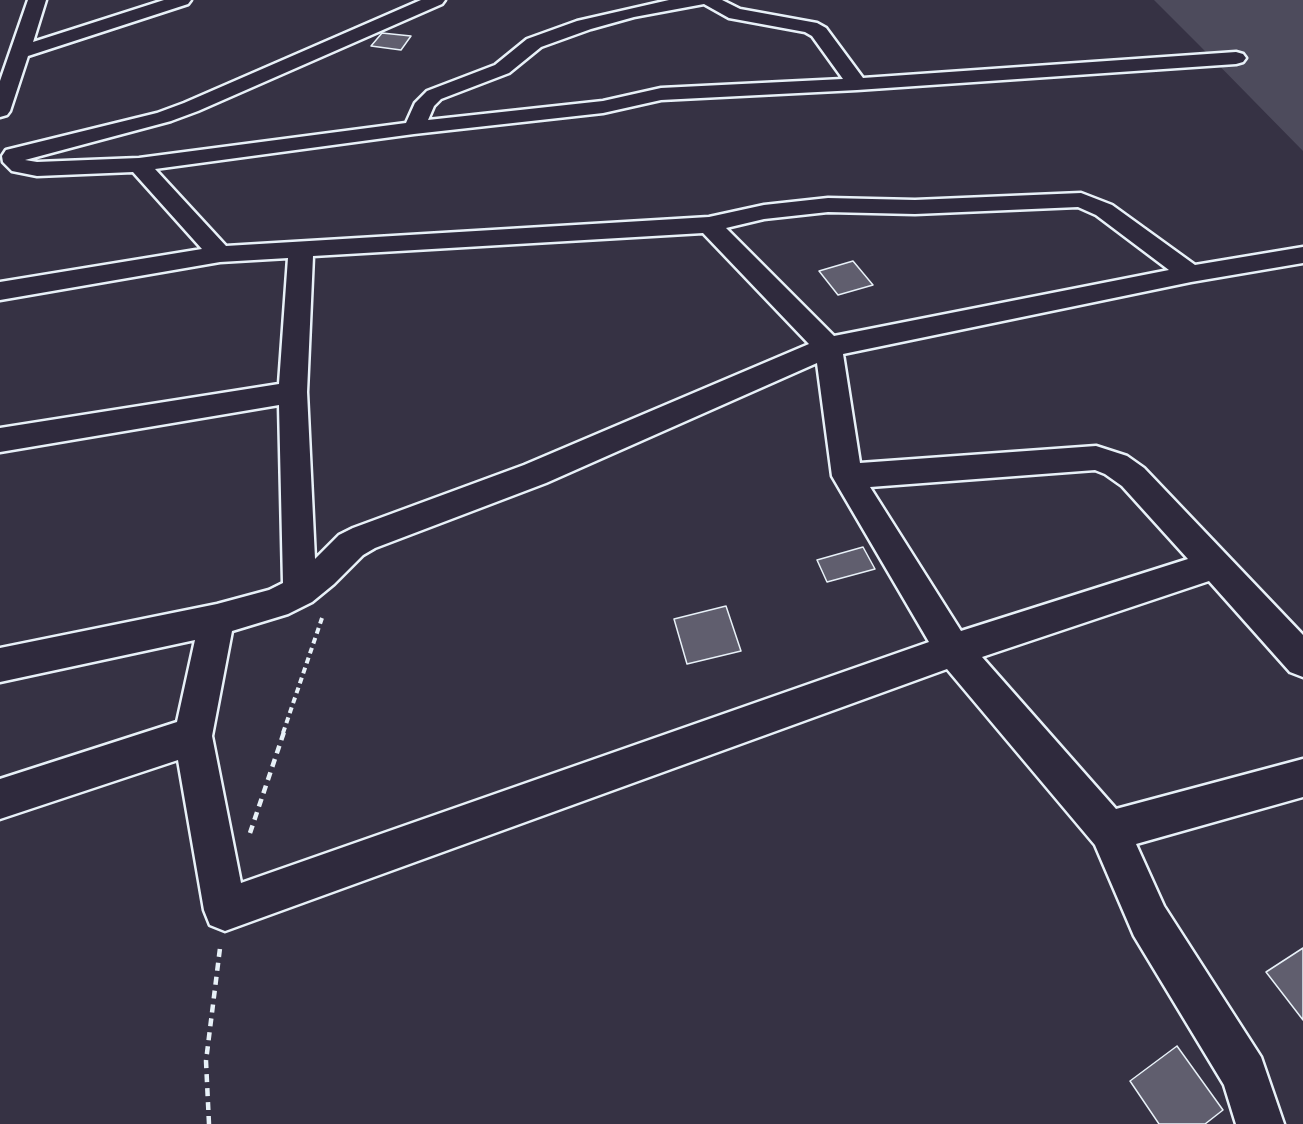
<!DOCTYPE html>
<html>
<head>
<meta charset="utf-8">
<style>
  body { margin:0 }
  canvas { display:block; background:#363244 }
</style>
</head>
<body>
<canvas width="1303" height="1124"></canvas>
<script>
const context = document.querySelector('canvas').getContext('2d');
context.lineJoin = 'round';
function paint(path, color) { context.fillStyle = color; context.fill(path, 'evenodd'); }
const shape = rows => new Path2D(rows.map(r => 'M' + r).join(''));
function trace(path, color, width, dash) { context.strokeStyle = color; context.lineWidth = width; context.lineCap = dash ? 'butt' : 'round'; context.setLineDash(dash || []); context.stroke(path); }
paint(shape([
  [1154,0,1303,0,1303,151,1200,46]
]), '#4d4b5c');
const building = shape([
  [382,33,411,36,401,50,371,46,382,33],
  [853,261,873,285,838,295,819,271,853,261],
  [863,547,875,569,827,582,817,560,863,547],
  [726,606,741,651,687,664,674,619,726,606],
  [1303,948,1303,1020,1266,972,1303,948],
  [1177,1046,1223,1110,1205,1124,1159,1124,1130,1081,1177,1046]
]);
paint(building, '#605e6e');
trace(building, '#e8f1f8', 1.5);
const minor = shape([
  [28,0,46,0,33,42,164,0,191,0,188,4,28,56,10,111,7,115,0,117,0,81,28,0],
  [421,0,445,0,442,4,198,111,171,121,25,160,37,162,139,158,406,123,415,103,427,91,495,65,527,39,577,21,669,0,722,0,740,9,817,23,826,28,863,78,1236,52,1243,54,1246,58,1243,62,1236,64,857,90,661,100,603,113,414,134,155,169,226,246,709,217,764,205,828,198,915,200,1081,193,1112,205,1195,265,1303,247,1303,263,1191,282,843,354,860,463,1096,446,1127,456,1144,468,1303,635,1303,677,1290,672,1209,581,982,657,1116,809,1303,759,1303,797,1136,844,1164,906,1261,1057,1284,1124,1236,1124,1224,1085,1134,936,1095,845,947,669,225,931,210,925,204,910,178,760,0,819,0,779,177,722,195,640,0,682,0,648,217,604,269,590,283,583,279,405,0,452,0,428,279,384,288,258,220,262,0,300,0,282,202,249,133,172,37,176,12,171,3,162,2,156,6,150,157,113,184,103,421,0],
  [704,4,729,18,805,32,812,36,843,79,661,88,603,101,428,120,434,106,441,99,509,73,541,47,591,29,634,17,704,4],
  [1078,207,1096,215,1169,270,834,336,726,228,764,219,828,212,915,214,1078,207],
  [703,233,809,344,524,465,353,528,339,535,315,559,307,392,313,256,703,233],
  [817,363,832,476,929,642,241,883,212,736,232,631,288,614,312,602,334,584,363,555,375,548,546,483,817,363],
  [1095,470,1105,474,1122,486,1188,559,961,631,870,487,1095,470]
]);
trace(minor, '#e8f1f8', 5);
trace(shape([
  [283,733,322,618]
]), '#e8f1f8', 4, [6, 4.5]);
trace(shape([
  [250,833,284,732],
  [209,1124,206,1061,220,948]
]), '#e8f1f8', 4.5, [8, 6]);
paint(minor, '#2f2a3d');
</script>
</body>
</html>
